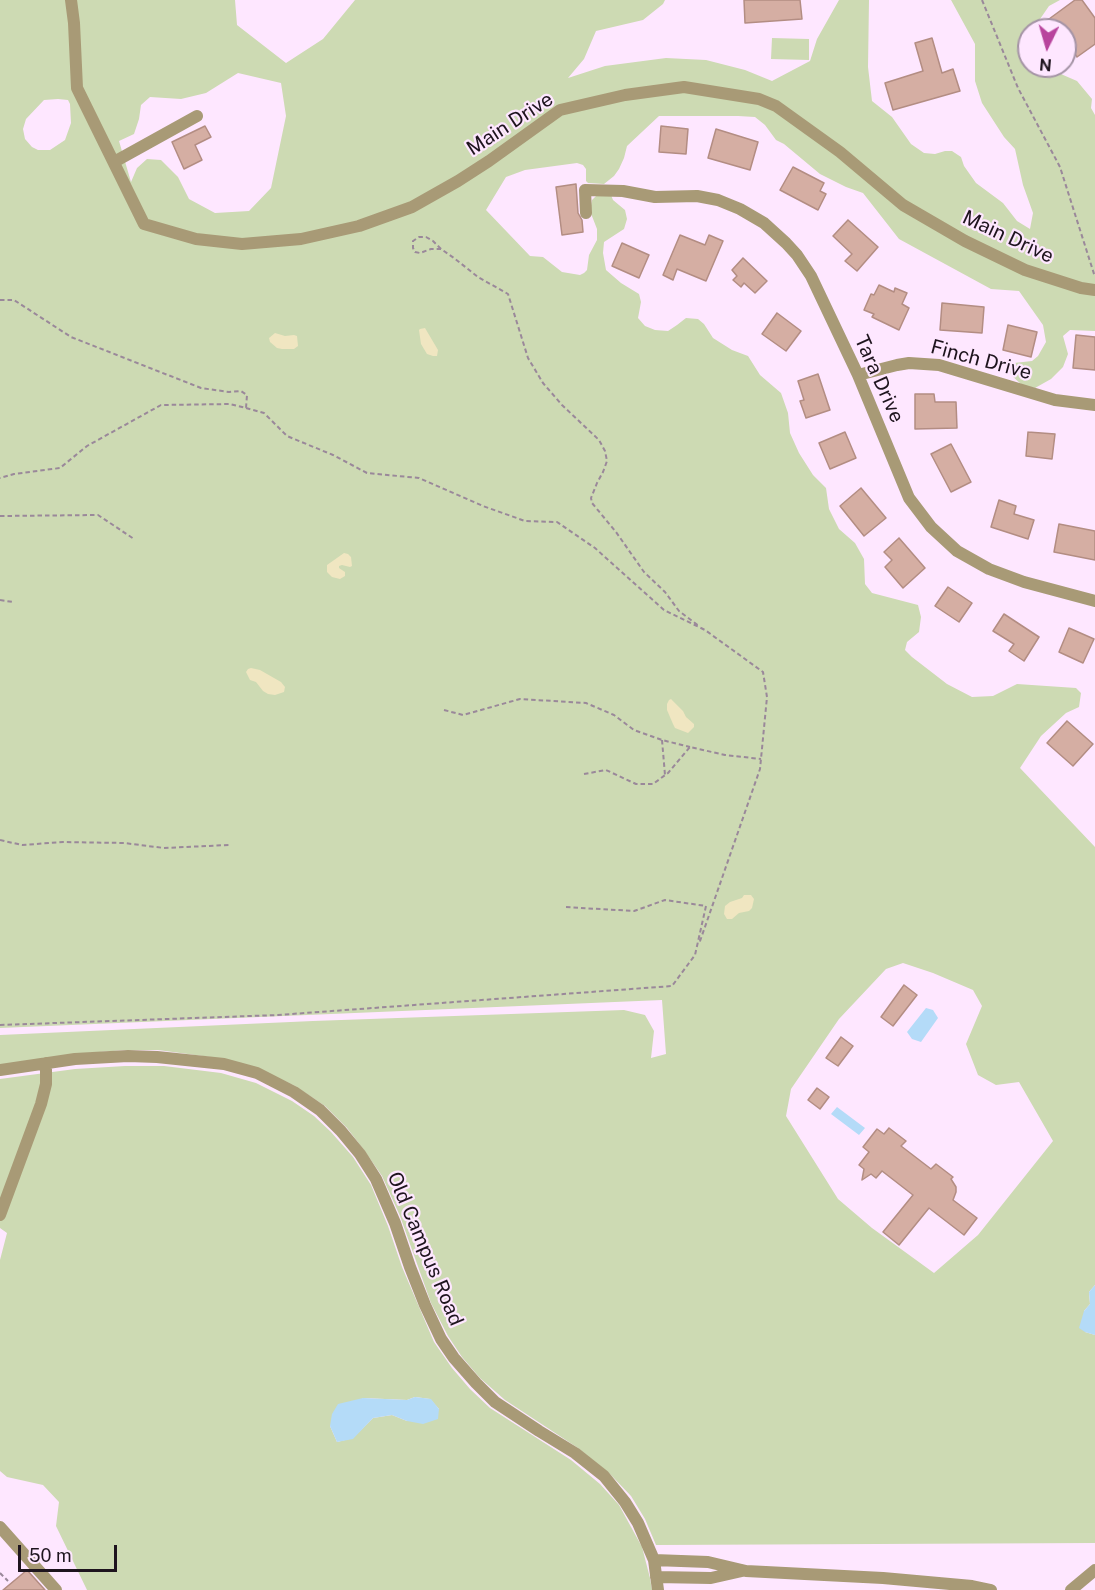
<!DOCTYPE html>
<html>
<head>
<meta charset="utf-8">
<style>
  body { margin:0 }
  #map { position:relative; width:1095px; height:1590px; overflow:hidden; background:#fee7ff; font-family:"Public Sans",sans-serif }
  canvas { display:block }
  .north { position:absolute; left:1017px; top:18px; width:60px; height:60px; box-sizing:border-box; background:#fee7ff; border:2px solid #a493a5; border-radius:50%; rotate:185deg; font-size:16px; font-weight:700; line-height:24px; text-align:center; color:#1e141e }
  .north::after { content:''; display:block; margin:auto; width:21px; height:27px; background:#b8449d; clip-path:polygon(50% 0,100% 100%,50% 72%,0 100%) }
  .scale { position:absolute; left:18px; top:1545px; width:99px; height:27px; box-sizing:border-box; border:3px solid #1e141e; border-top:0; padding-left:8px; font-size:18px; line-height:21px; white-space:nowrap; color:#1e141e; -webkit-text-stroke:4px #fee7ff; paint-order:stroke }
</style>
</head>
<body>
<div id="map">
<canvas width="1095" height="1590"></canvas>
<div class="north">N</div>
<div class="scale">50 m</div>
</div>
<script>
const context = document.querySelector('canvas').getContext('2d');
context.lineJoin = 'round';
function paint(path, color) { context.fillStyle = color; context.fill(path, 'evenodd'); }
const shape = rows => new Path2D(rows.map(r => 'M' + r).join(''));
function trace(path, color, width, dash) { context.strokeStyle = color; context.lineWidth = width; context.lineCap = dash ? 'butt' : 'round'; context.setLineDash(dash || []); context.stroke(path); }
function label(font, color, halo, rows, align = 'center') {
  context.font = font + ' "Public Sans",sans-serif'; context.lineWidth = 4.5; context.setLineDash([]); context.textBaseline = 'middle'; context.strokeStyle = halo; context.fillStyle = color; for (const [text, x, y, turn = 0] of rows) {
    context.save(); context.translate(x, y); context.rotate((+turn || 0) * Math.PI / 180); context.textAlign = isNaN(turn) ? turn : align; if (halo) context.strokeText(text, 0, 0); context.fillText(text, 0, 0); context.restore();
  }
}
paint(shape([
  [0,0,235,0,237,25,286,63,323,39,355,0,665,0,663,4,643,20,596,31,584,59,568,78,605,66,666,58,706,60,745,70,772,81,810,61,817,39,839,0,869,0,868,67,872,101,892,117,911,144,924,153,935,154,945,151,952,151,961,157,964,166,976,183,1003,203,1017,221,1030,229,1033,213,1023,185,1015,149,1004,137,982,103,975,81,975,44,951,0,1060,0,1049,6,1038,22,1035,30,1029,30,1029,66,1046,66,1047,68,1077,81,1092,99,1091,108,1095,115,1095,331,1070,330,1063,336,1068,354,1063,367,1051,379,1035,388,1022,385,1011,375,1009,367,1014,363,1032,361,1038,356,1046,342,1043,325,1019,291,991,289,899,239,863,193,846,187,820,174,784,144,776,140,765,125,755,117,738,116,659,116,627,146,624,158,619,169,614,176,604,184,588,183,586,181,586,169,583,165,577,163,525,170,506,177,486,210,530,256,543,257,562,272,580,275,584,273,587,270,589,255,597,240,597,229,590,211,592,200,598,194,611,195,613,200,625,210,627,219,624,229,604,242,603,253,606,270,621,283,639,294,641,302,638,318,645,326,655,330,668,331,677,325,686,318,698,319,704,324,713,338,732,350,748,356,760,375,781,393,788,413,790,433,799,453,813,475,826,488,829,509,839,529,855,543,864,559,865,584,872,593,918,605,921,617,919,632,907,642,905,650,912,657,947,684,972,697,993,696,1017,684,1076,688,1081,693,1079,707,1066,713,1041,736,1020,768,1095,847,1095,1285,1089,1292,1090,1304,1084,1311,1085,1332,1095,1335,1095,1543,656,1545,645,1519,631,1496,609,1473,578,1448,505,1400,480,1378,462,1357,448,1336,431,1303,400,1216,382,1176,364,1150,347,1128,325,1106,295,1086,257,1068,225,1059,158,1050,125,1050,74,1054,0,1065,0,1035,313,1021,624,1010,645,1015,654,1031,651,1058,666,1054,662,1000,0,1028],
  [238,73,281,83,286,116,271,188,249,211,215,213,189,199,178,177,161,160,147,159,137,168,131,182,119,141,134,134,139,119,141,105,150,97,181,99,206,93],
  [58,99,68,100,70,104,71,123,65,140,50,150,38,150,32,147,25,139,23,129,26,119,44,100],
  [903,963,933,973,973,990,982,1006,966,1044,978,1075,996,1085,1019,1082,1053,1141,978,1235,934,1273,872,1228,838,1199,786,1116,791,1089,839,1019,886,969],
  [772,38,809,39,809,60,771,59],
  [125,1066,164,1066,221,1073,256,1083,292,1101,314,1116,331,1132,353,1157,371,1185,388,1226,402,1267,434,1342,452,1368,470,1389,490,1408,571,1460,600,1484,619,1505,642,1547,650,1578,652,1590,87,1590,56,1526,59,1502,43,1485,7,1477,0,1471,0,1260,7,1233,0,1228,0,1079,75,1069],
  [415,1397,430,1399,439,1409,407,1421,392,1415,373,1418,353,1438,337,1442,330,1426,363,1398,407,1400]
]), '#cddab3');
paint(shape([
  [425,328,438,350,437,356,433,356,427,354,421,344,419,330,420,329],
  [275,333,285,336,294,335,297,336,298,346,294,349,282,349,277,348,270,342,269,338],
  [344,553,348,554,351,557,352,566,350,567,342,565,339,566,339,568,345,572,345,576,340,579,332,577,327,572,327,565],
  [251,668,260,670,281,682,285,687,284,692,275,695,268,694,263,691,256,682,250,680,246,672,248,669],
  [671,699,683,711,686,717,694,724,694,727,688,733,675,728,673,724,667,710,667,704,669,700],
  [744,895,751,895,754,899,752,908,749,911,739,913,732,919,727,919,724,914,725,906,730,902,742,898]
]), '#f0e6c1');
paint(shape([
  [926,1008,933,1010,938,1018,921,1042,912,1039,907,1032],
  [837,1107,865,1128,859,1135,831,1114],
  [1095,1285,1095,1335,1085,1332,1079,1328,1084,1311,1090,1304,1089,1292],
  [415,1397,431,1399,439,1409,438,1419,423,1424,407,1421,392,1415,373,1418,353,1439,337,1442,330,1426,332,1414,338,1404,363,1398,407,1400]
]), '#b4dbf8');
const building = shape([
  [744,0,800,0,802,19,745,23,744,0],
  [1075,0,1082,0,1095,18,1095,44,1077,57,1065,40,1065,30,1057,30,1049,19,1075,0],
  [932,38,942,73,953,69,960,91,893,110,885,83,923,71,915,43,932,38],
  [205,126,211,137,195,145,202,160,184,169,172,142,205,126],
  [661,126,688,129,686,154,659,152,661,126],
  [716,129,758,142,750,170,708,158,716,129],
  [793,167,824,183,820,191,826,194,818,210,780,190,793,167],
  [576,184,578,213,582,220,583,232,562,235,556,187,576,184],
  [848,220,878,247,857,271,845,261,852,254,833,236,848,220],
  [680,235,705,245,709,235,723,241,706,281,677,269,673,280,663,275,680,235],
  [622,243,649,255,639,278,612,266,622,243],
  [743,258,767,281,755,293,744,283,741,287,733,280,737,276,732,270,743,258],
  [879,285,894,292,895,288,907,293,902,304,909,308,899,330,872,317,874,314,864,310,871,294,874,295,879,285],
  [942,303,984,307,982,333,940,330,942,303],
  [777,313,801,331,786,351,762,334,777,313],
  [1008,325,1037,332,1031,357,1003,350,1008,325],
  [1076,335,1095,337,1095,370,1073,368,1076,335],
  [818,374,830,410,806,418,800,401,804,400,798,381,818,374],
  [915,394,934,394,935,402,956,402,957,428,915,429,915,394],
  [845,432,856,458,830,469,819,443,845,432],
  [1028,432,1055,434,1052,459,1026,456,1028,432],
  [951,444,971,482,951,492,931,454,951,444],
  [861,488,886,518,864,536,840,506,861,488],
  [999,500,1016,506,1014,514,1034,520,1028,539,991,527,999,500],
  [1059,524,1095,531,1095,560,1054,552,1059,524],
  [899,538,925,568,903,588,885,567,892,560,884,552,899,538],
  [948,587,972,603,959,622,935,606,948,587],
  [1004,614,1039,637,1024,661,1009,651,1014,644,993,631,1004,614],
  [1069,628,1094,639,1083,663,1059,652,1069,628],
  [1067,721,1093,744,1073,766,1047,743,1067,721],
  [904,985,917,995,893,1026,881,1017,904,985],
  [841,1037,853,1046,838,1066,826,1058,841,1037],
  [817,1088,829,1097,820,1109,808,1100,817,1088],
  [889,1128,906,1141,901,1146,931,1169,936,1164,953,1177,951,1179,956,1187,956,1192,953,1200,977,1218,964,1235,929,1208,899,1245,883,1232,913,1195,882,1171,876,1178,871,1174,862,1180,864,1169,859,1165,869,1152,863,1147,877,1129,884,1134,889,1128],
  [27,1570,45,1590,3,1590,27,1570]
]);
paint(building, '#d5aea3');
trace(building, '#b38d83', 1.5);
trace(shape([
  [982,0,1018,88,1060,167,1095,277],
  [441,249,433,241,426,237,419,237,413,241,413,248,415,252,420,253,431,249,441,249,454,258,478,277,508,294,528,358,543,383,562,405,599,440,605,451,607,461,603,472,597,483,591,498,592,503,616,532,644,572,665,592,679,611,699,626],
  [0,300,14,300,71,337,201,388,229,392,241,391,247,395,246,408,230,404,161,405,87,446,60,468,14,474,0,478],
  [246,408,264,413,287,436,333,455,367,473,419,478,483,506,525,521,557,522,595,548,664,610,705,630,763,672,767,697,760,769,699,944],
  [0,516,98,515,134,539],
  [0,600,13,602],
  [444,710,463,715,520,699,586,703,614,715,634,730,662,740,690,747],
  [662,740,665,775],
  [584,774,606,770,636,784,653,784,668,773,690,747,725,755,761,759],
  [0,840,22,845,63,842,124,843,164,848,229,845],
  [0,1025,278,1015,672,986,695,955,706,906,665,900,634,911,564,907],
  [0,1573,8,1581]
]), '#9a889a', 2, [4.5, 3]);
trace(shape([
  [71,0,74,23,77,88,144,224,196,239,242,244,301,239,359,226,412,207,458,181,489,161,560,110,625,95,684,87,759,99,776,106,840,152,903,205,965,241,1025,270,1081,288,1095,290],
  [114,162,197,116],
  [586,213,585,190,623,191,655,197,697,196,718,200,740,209,764,223,786,243,797,255,811,276,858,375,909,498,931,527,957,551,989,569,1024,582,1095,601],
  [858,375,897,365,909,363,939,365,1055,400,1095,405],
  [0,1070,75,1059,128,1056,157,1057,224,1064,257,1073,294,1092,320,1110,341,1131,360,1154,376,1179,395,1223,410,1267,425,1305,441,1339,454,1358,476,1383,495,1402,539,1431,575,1453,604,1476,625,1502,638,1523,654,1560,658,1590],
  [0,1215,41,1104,46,1084,46,1063],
  [0,1527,56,1590],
  [654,1560,708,1562,746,1571,883,1578,972,1586,991,1590],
  [656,1577,711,1578,742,1571],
  [1071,1590,1095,1570]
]), '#a89a76', 12);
label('20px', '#1e141e', '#fee7ff', [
  ["Main Drive",510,124,-33],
  ["Main Drive",1008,237,25],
  ["Finch Drive",981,360,15],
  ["Tara Drive",879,379,66],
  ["Old Campus Road",425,1249,67]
]);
</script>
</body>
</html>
